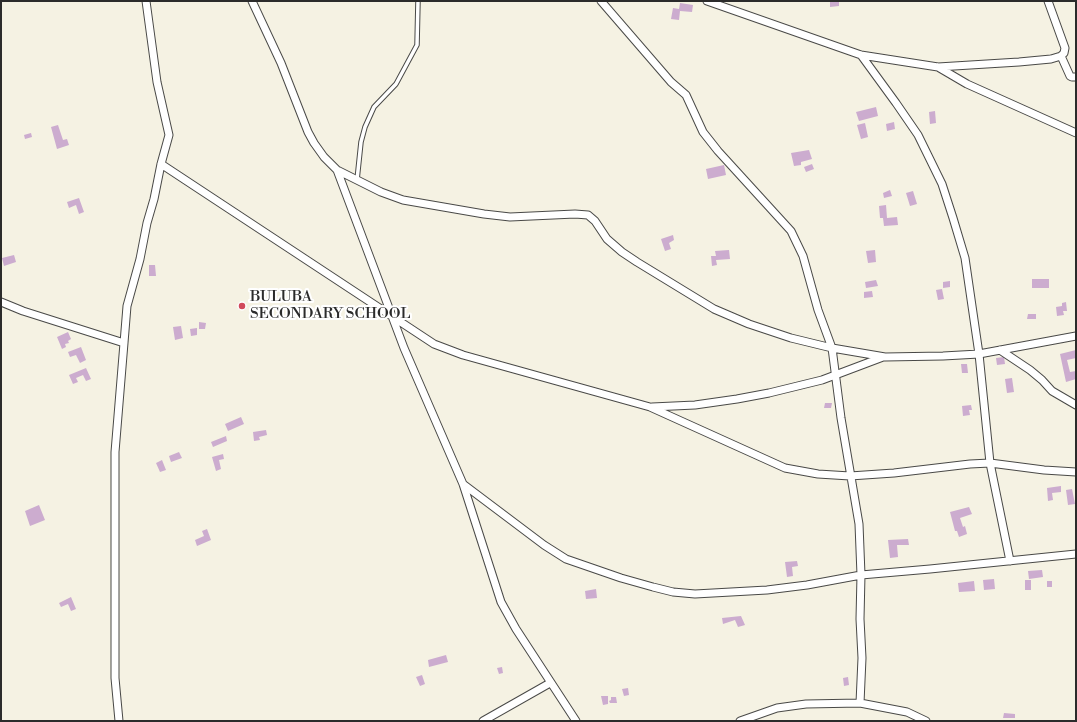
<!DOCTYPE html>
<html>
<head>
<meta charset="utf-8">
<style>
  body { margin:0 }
  #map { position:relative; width:1077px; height:722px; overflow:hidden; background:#f5f2e3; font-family:"Libre Bodoni",serif }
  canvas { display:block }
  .frame { position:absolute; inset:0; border:2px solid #2b2b2b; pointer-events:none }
</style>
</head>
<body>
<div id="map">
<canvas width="1077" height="722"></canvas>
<div class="frame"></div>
</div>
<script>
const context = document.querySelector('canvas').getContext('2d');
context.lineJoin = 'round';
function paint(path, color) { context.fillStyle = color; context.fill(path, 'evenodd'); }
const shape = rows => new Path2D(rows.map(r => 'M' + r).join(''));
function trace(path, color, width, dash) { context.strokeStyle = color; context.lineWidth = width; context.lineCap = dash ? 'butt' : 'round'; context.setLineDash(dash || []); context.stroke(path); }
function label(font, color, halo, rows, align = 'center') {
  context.font = font + ' "Libre Bodoni",serif'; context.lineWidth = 4; context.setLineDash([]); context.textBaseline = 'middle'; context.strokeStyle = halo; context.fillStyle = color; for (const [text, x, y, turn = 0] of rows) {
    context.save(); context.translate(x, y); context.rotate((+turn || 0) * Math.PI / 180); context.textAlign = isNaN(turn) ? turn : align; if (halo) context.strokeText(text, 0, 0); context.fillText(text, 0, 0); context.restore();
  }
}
paint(shape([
  [830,1,839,1,839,6,830,7],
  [680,3,693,5,692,12,680,11,679,20,671,19,673,8,679,9],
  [876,107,878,116,859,121,856,112],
  [935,111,936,123,930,124,929,112],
  [894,122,895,129,887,131,886,124],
  [865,123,868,137,861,139,857,125],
  [58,125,63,140,67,139,69,145,57,149,51,127],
  [31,133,32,137,25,139,24,135],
  [809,150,812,159,801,162,801,165,794,166,791,153],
  [812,164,814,169,806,172,804,167],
  [724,165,726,175,708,179,706,169],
  [890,190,892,196,884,198,883,193],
  [913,191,917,204,910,206,906,193],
  [79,198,84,212,79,214,76,205,69,208,67,202],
  [886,205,887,218,897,217,898,225,884,226,883,218,880,218,879,206],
  [673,235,674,240,669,243,671,249,665,251,661,239],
  [729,250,730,259,716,260,717,265,712,266,711,256,716,256,715,251],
  [875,250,876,262,868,263,866,251],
  [14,255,16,262,4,266,2,258],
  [149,265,155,265,156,276,149,276],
  [1032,279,1049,279,1049,288,1032,288],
  [876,280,878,286,866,288,865,282],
  [950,281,950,287,943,288,943,282],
  [942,289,944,299,938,300,936,290],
  [872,291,873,297,864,298,864,292],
  [1066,302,1067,311,1063,311,1064,315,1057,316,1056,307,1062,306,1062,303],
  [1028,314,1036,314,1036,319,1027,319],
  [199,322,206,323,205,329,199,329],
  [181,326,183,338,175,340,173,327],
  [197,328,197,335,191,336,190,329],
  [68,332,71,339,68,341,69,343,65,344,66,347,62,349,57,337],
  [81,347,86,360,80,363,76,355,70,357,68,352],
  [1076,350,1076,358,1067,360,1070,372,1076,371,1076,379,1066,382,1060,354],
  [1004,357,1005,364,997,365,996,358],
  [961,364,967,364,968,373,962,373],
  [86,368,91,379,86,381,83,375,76,378,78,382,73,384,69,375],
  [1012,378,1014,392,1007,393,1005,379],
  [825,403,832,403,831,408,824,408],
  [971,405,972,410,969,410,970,415,963,416,962,406],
  [241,417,244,424,228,431,225,424],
  [266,430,267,435,259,437,260,440,254,441,253,432],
  [226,436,227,441,213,447,211,442],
  [179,452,182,458,171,462,169,456],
  [223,454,224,459,219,460,221,469,216,471,212,457],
  [162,460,166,470,160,472,156,463],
  [1061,486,1061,492,1052,493,1053,500,1048,501,1047,488],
  [1072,489,1075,504,1068,505,1066,490],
  [39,505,45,520,30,526,25,511],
  [969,507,972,514,960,518,963,527,965,526,967,534,959,537,957,531,955,531,950,512],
  [207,529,211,540,197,546,195,540,204,536,202,531],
  [908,539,909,545,897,545,898,557,890,558,888,540],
  [797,561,798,566,792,567,793,576,787,577,785,562],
  [1042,570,1043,577,1029,579,1028,571],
  [994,579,995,589,984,590,983,580],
  [1025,580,1031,580,1031,590,1025,590],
  [974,581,975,591,959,592,958,583],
  [1047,581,1052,581,1052,587,1047,587],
  [596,589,597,598,586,599,585,591],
  [71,597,76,609,71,611,68,604,61,607,59,603],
  [741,616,745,625,738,627,735,620,723,624,722,618],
  [446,655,448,662,429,667,428,660],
  [502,667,503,673,499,674,497,668],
  [422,675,425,684,420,686,416,677],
  [848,677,849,685,844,686,843,678],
  [628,688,629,695,624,696,622,689],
  [601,696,608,696,608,704,603,705],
  [611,697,616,697,617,703,610,703,609,701,611,700],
  [1004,713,1015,714,1015,718,1003,718]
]), '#ccaccf');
const service = shape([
  [357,180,361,142,365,127,374,107,396,84,417,45,418,1]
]);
const minor = shape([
  [252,1,281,63,308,132,314,143,324,157,337,170,381,192,403,200,484,214,510,217,575,214,588,215,595,221,607,239,622,252,637,262,714,309,749,324,791,338,832,348,885,357,943,356,979,354,1076,336],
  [601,1,671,82,686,95,703,132,718,151,791,231,803,256,818,310,832,348,841,418,859,524,861,575,860,619,862,658,860,703],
  [707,1,861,55,938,67,1019,62,1051,59,1061,56,1064,53,1065,48,1048,1],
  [861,55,896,103,918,135,942,184,953,218,965,258,979,354,990,463,1010,561],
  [1061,56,1070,76,1072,77,1076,77],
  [938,67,967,84,1076,133],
  [161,164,434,344,463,355,650,407,785,468,818,474,850,476,894,473,970,464,990,463,1044,470,1076,472],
  [337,170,404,348,463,484,501,602,516,629,576,721],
  [1,302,23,311,124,343],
  [1000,350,1030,370,1042,380,1052,391,1076,405],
  [652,407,695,405,737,399,769,393,822,380,883,357],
  [463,484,544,545,566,559,621,578,653,587,673,592,695,594,767,590,807,585,861,575,930,569,1076,554],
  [119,721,115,678,115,452,124,343,127,306,140,259,147,223,154,199,161,164,169,135,157,82,146,1],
  [483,721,550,683],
  [740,721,777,708,806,704,860,703,907,712,926,721]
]);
trace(service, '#494947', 5.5);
trace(minor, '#494947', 9);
trace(service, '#fff', 3.5);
trace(minor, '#fff', 7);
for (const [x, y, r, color] of [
  [242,306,4,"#d1495b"]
]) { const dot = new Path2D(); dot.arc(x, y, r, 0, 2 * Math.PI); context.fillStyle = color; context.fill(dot); trace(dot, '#fff', 1.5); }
label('15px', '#2b2b2b', '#fff', [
  ["BULUBA",250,297],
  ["SECONDARY SCHOOL",250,314]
], 'left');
</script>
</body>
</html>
